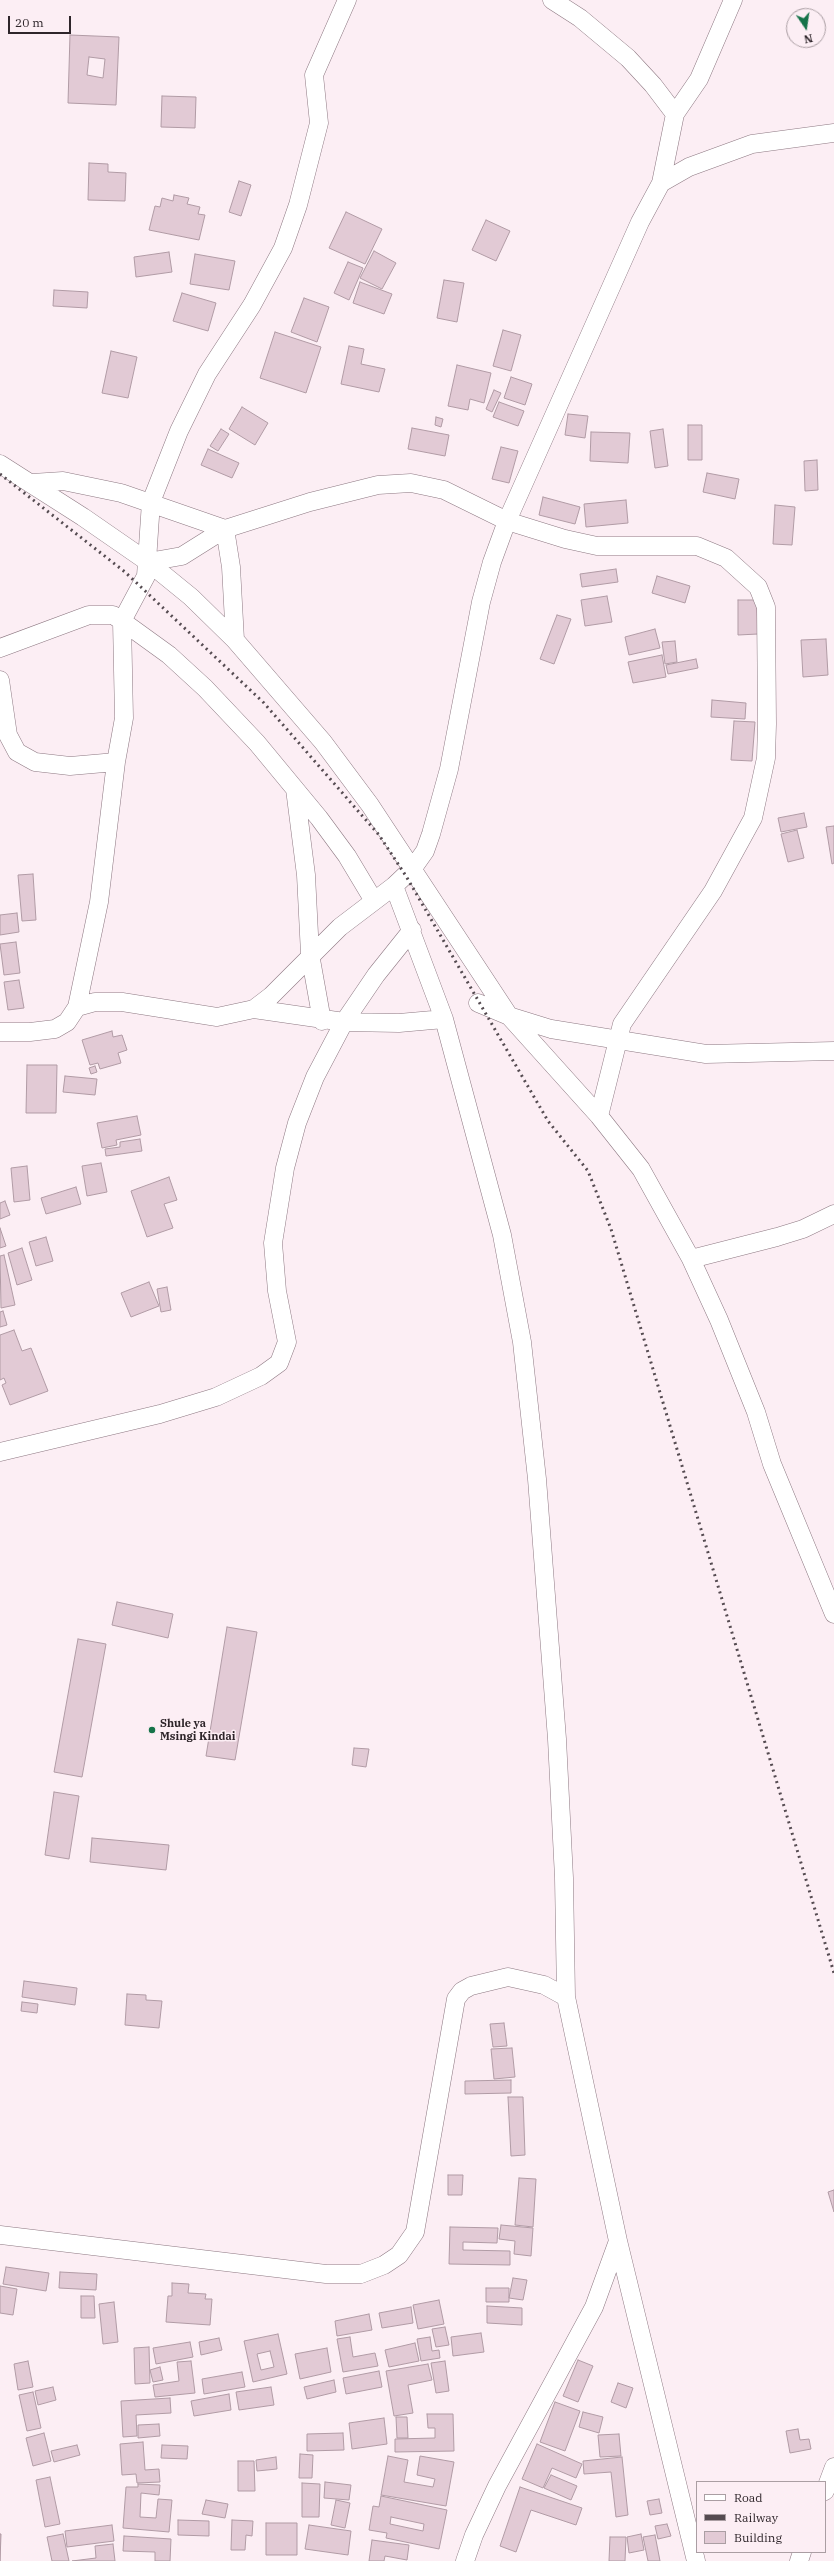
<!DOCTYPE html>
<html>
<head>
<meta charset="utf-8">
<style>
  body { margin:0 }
  #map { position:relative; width:834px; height:2561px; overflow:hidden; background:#fceef4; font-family:"IBM Plex Serif",serif }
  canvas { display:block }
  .legend { position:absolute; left:696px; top:2481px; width:130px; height:72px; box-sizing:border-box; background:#fceef4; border:1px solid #aa9ea3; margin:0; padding:5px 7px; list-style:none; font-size:12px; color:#2e252a }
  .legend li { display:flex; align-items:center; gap:8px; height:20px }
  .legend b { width:20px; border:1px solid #aa9ea3 }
  .north { position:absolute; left:786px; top:8px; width:40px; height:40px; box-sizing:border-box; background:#fceef4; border:1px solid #aa9ea3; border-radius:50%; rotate:167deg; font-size:11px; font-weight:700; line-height:16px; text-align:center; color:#2e252a }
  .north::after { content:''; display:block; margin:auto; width:14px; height:18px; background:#157349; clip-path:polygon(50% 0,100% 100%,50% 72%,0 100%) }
  .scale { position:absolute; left:8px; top:16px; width:63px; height:18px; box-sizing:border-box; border:2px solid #2e252a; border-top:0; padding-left:5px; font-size:12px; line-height:14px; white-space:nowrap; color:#2e252a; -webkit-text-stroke:3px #fceef4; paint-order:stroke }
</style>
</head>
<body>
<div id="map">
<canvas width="834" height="2561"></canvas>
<ul class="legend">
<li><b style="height:5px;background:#fff"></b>Road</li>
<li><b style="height:5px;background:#554b51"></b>Railway</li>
<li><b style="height:11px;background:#e2cad5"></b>Building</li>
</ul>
<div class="north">N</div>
<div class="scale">20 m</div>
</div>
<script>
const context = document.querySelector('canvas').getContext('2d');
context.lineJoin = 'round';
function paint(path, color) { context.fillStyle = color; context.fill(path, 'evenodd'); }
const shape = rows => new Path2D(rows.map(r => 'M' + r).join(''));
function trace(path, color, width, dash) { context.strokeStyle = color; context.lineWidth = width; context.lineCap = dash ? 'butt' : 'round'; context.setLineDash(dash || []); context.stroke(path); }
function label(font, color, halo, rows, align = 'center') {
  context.font = font + ' "IBM Plex Serif",serif'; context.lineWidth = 3; context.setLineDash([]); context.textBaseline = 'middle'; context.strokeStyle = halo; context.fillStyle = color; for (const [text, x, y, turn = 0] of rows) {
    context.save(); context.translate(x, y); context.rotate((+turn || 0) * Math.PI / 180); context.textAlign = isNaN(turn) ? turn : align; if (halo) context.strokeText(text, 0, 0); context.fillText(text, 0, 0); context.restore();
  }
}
const building = shape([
  [70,35,119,37,116,105,68,103,70,35],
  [89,57,105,59,103,78,87,75,89,57],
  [162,96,196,97,195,128,161,127,162,96],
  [89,163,108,164,108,172,126,173,125,201,88,200,89,163],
  [239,181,251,185,241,216,229,212,239,181],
  [174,195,189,198,187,204,200,207,198,214,205,215,199,240,149,230,155,206,160,207,162,198,173,201,174,195],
  [346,212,382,229,365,264,329,248,346,212],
  [486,220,510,231,496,261,472,250,486,220],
  [374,251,396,263,382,289,360,278,374,251],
  [169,252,172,272,136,277,134,257,169,252],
  [195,254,235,261,229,290,190,284,195,254],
  [348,262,363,268,349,300,334,293,348,262],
  [444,280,464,283,457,322,437,318,444,280],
  [360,282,392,294,384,314,353,303,360,282],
  [54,290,88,292,87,308,53,306,54,290],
  [182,293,216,303,208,331,173,321,182,293],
  [304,298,329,307,317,342,291,332,304,298],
  [503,330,521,335,511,371,493,366,503,330],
  [275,332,321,347,306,393,260,378,275,332],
  [349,346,364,349,361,364,385,369,379,392,341,384,349,346],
  [111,351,137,357,128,398,102,393,111,351],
  [457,365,491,373,484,403,470,399,468,410,448,406,457,365],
  [511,377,532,384,525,405,504,398,511,377],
  [494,390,501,393,492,412,486,409,494,390],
  [499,402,524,411,518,426,493,417,499,402],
  [242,407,268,423,255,445,229,429,242,407],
  [568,414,588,416,585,438,565,435,568,414],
  [436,417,443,419,441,427,435,425,436,417],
  [688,425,702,425,702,460,688,460,688,425],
  [412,428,449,435,445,456,408,449,412,428],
  [221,429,229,434,218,451,210,446,221,429],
  [663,429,668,466,655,468,650,431,663,429],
  [591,432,630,433,628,463,590,461,591,432],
  [501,447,518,451,509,483,492,479,501,447],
  [208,449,239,463,232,478,201,465,208,449],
  [817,460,818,490,805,491,804,461,817,460],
  [707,473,739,479,735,499,703,492,707,473],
  [543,497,580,507,575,524,539,515,543,497],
  [626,500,628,523,586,527,584,504,626,500],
  [775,505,795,507,792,545,773,544,775,505],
  [616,569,618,582,582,587,580,574,616,569],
  [657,576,690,586,685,603,652,593,657,576],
  [607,596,612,622,585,626,581,600,607,596],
  [738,600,757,600,758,634,738,635,738,600],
  [557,615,571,619,554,664,540,659,557,615],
  [655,629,660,648,629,655,625,637,655,629],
  [826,639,828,675,803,677,801,640,826,639],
  [675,641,677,662,665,664,662,642,675,641],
  [662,655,666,677,633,683,628,662,662,655],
  [696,659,698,668,668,674,666,665,696,659],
  [712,700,746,703,745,719,711,717,712,700],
  [734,721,755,722,752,761,731,760,734,721],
  [804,813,807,827,781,832,778,818,804,813],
  [834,826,834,863,832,864,826,827,834,826],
  [797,830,804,858,788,862,781,834,797,830],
  [33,874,36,920,22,921,18,875,33,874],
  [17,913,19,932,0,935,0,915,17,913],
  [16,942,20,973,4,975,0,944,16,942],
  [19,980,24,1008,8,1010,4,982,19,980],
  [112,1031,113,1037,122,1035,127,1050,118,1053,121,1063,100,1069,98,1063,90,1065,82,1040,112,1031],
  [27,1065,57,1065,56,1113,26,1113,27,1065],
  [95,1066,97,1072,91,1074,89,1068,95,1066],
  [65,1076,97,1079,95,1095,63,1092,65,1076],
  [137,1116,141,1135,116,1140,117,1145,102,1148,97,1123,137,1116],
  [140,1139,142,1151,106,1156,105,1149,120,1147,120,1142,140,1139],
  [101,1163,107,1192,87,1196,82,1166,101,1163],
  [27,1166,30,1200,14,1202,11,1168,27,1166],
  [169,1177,177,1200,164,1204,173,1228,147,1237,131,1191,169,1177],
  [76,1187,81,1204,46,1214,41,1198,76,1187],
  [5,1201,10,1215,0,1219,0,1203,5,1201],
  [0,1228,6,1246,0,1248,0,1228],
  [46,1237,53,1261,36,1266,29,1242,46,1237],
  [22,1248,32,1280,17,1285,8,1253,22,1248],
  [4,1255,15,1305,1,1308,0,1256,4,1255],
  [149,1282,159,1306,131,1317,121,1293,149,1282],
  [167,1287,171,1310,161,1312,157,1289,167,1287],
  [3,1311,7,1325,0,1327,0,1312,3,1311],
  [14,1330,22,1351,31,1348,48,1391,10,1405,2,1385,6,1383,4,1378,0,1380,0,1335,14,1330],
  [117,1602,173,1614,168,1638,112,1625,117,1602],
  [227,1627,257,1632,235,1760,206,1756,227,1627],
  [78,1639,106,1644,82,1777,54,1772,78,1639],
  [354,1748,369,1749,366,1767,352,1765,354,1748],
  [54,1792,79,1796,69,1859,45,1855,54,1792],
  [92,1838,169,1845,166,1870,90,1862,92,1838],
  [24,1981,77,1988,75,2005,22,1997,24,1981],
  [127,1994,146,1995,146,2000,162,2001,159,2028,125,2025,127,1994],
  [22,2002,38,2004,37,2013,21,2011,22,2002],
  [504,2023,507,2046,493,2047,490,2024,504,2023],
  [512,2048,515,2077,494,2079,491,2049,512,2048],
  [511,2080,511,2093,465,2094,465,2081,511,2080],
  [508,2097,523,2097,525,2155,511,2156,508,2097],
  [448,2175,463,2175,462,2195,448,2195,448,2175],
  [519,2178,536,2179,533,2227,515,2225,519,2178],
  [834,2190,834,2212,828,2192,834,2190],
  [501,2225,533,2228,531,2256,514,2254,515,2241,499,2239,501,2225],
  [450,2227,498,2228,497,2243,463,2242,463,2250,510,2251,510,2265,449,2264,450,2227],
  [6,2267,49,2273,46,2291,3,2284,6,2267],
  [60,2272,97,2274,96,2290,59,2288,60,2272],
  [513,2278,527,2280,523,2300,509,2298,513,2278],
  [172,2283,189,2284,188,2293,206,2294,205,2299,212,2299,210,2325,166,2322,168,2296,172,2296,172,2283],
  [0,2286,17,2289,13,2315,0,2313,0,2286],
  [486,2288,509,2288,509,2302,486,2302,486,2288],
  [81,2296,94,2296,95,2318,81,2318,81,2296],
  [439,2300,444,2324,418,2329,413,2305,439,2300],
  [114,2302,118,2342,103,2344,99,2304,114,2302],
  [487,2306,522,2308,522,2325,487,2323,487,2306],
  [411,2307,413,2323,382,2328,379,2313,411,2307],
  [369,2314,372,2330,337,2336,335,2321,369,2314],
  [445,2327,449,2345,436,2347,432,2329,445,2327],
  [481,2333,484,2352,453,2356,451,2337,481,2333],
  [278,2334,287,2374,253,2382,244,2341,278,2334],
  [270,2351,274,2367,261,2370,257,2354,270,2351],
  [350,2337,353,2357,375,2353,378,2366,343,2372,337,2339,350,2337],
  [430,2337,432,2351,439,2350,440,2358,421,2361,417,2339,430,2337],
  [219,2338,222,2350,201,2355,199,2342,219,2338],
  [190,2342,193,2357,156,2364,153,2348,190,2342],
  [415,2343,419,2361,389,2367,385,2350,415,2343],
  [149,2347,150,2383,135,2384,134,2348,149,2347],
  [327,2348,331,2372,300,2379,295,2354,327,2348],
  [578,2360,593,2366,578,2402,563,2396,578,2360],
  [28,2361,33,2387,18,2390,14,2364,28,2361],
  [191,2361,195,2393,155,2397,153,2385,179,2381,177,2362,191,2361],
  [445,2361,449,2391,436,2393,431,2363,445,2361],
  [428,2364,432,2380,408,2385,413,2413,394,2416,386,2371,428,2364],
  [160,2367,163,2380,153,2382,150,2370,160,2367],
  [379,2371,382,2387,346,2394,343,2378,379,2371],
  [242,2372,245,2387,204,2394,202,2379,242,2372],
  [334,2380,336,2392,307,2399,304,2387,334,2380],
  [618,2383,633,2388,626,2408,611,2402,618,2383],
  [53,2387,56,2400,38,2405,35,2391,53,2387],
  [271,2387,274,2405,239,2410,236,2392,271,2387],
  [33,2392,41,2428,27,2431,19,2395,33,2392],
  [229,2394,231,2410,194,2416,191,2401,229,2394],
  [170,2398,171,2413,136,2415,137,2436,123,2437,121,2401,170,2398],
  [555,2402,580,2411,565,2451,540,2442,555,2402],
  [583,2412,603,2417,599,2433,579,2427,583,2412],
  [427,2414,453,2414,454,2451,395,2452,395,2439,435,2438,435,2428,428,2428,427,2414],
  [396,2417,407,2417,408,2438,397,2438,396,2417],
  [384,2418,387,2444,352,2449,349,2423,384,2418],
  [159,2424,160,2436,138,2438,138,2425,159,2424],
  [798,2429,800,2440,809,2439,811,2449,790,2453,786,2431,798,2429],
  [44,2433,51,2461,33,2466,26,2438,44,2433],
  [343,2433,344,2450,307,2451,307,2434,343,2433],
  [619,2434,621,2456,600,2457,598,2435,619,2434],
  [143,2442,145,2470,159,2469,160,2482,137,2483,136,2474,122,2475,120,2444,143,2442],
  [537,2444,582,2464,576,2478,552,2468,543,2488,522,2479,537,2444],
  [77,2445,80,2455,54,2462,51,2451,77,2445],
  [162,2445,188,2446,187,2459,161,2458,162,2445],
  [300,2454,313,2455,312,2478,299,2478,300,2454],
  [388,2456,408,2460,404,2482,433,2487,435,2479,417,2475,420,2456,454,2462,446,2506,381,2495,388,2456],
  [276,2457,277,2469,257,2471,256,2460,276,2457],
  [622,2457,628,2515,616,2517,611,2472,584,2474,583,2461,622,2457],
  [238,2461,254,2461,255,2491,238,2491,238,2461],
  [551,2475,577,2486,571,2500,544,2488,551,2475],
  [50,2477,60,2524,45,2527,36,2480,50,2477],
  [325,2482,351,2485,349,2500,324,2498,325,2482],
  [302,2483,320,2484,319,2517,302,2517,302,2483],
  [138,2484,160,2485,159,2495,141,2493,140,2517,156,2518,158,2499,172,2500,169,2532,123,2528,126,2487,138,2487,138,2484],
  [520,2487,582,2508,576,2525,531,2510,516,2552,500,2546,520,2487],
  [381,2496,447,2510,439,2549,386,2538,387,2533,369,2530,373,2506,379,2507,381,2496],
  [391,2517,424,2524,423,2531,390,2524,391,2517],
  [659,2499,662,2513,650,2515,647,2501,659,2499],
  [206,2500,228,2504,225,2518,202,2514,206,2500],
  [336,2500,350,2503,345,2528,331,2525,336,2500],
  [178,2520,209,2521,209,2536,178,2535,178,2520],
  [232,2520,253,2521,252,2536,246,2535,245,2550,231,2550,232,2520],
  [266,2523,297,2523,297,2555,266,2555,266,2523],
  [667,2524,671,2536,658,2539,655,2526,667,2524],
  [112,2525,114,2541,67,2547,65,2531,112,2525],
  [309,2525,351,2531,348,2555,305,2549,309,2525],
  [0,2534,1,2534,0,2561,0,2534],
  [63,2534,69,2561,52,2561,47,2537,63,2534],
  [641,2534,644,2550,629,2553,627,2537,641,2534],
  [655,2535,660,2561,648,2561,643,2537,655,2535],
  [124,2536,171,2539,170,2561,155,2561,155,2552,123,2551,124,2536],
  [610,2537,626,2537,625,2561,609,2561,610,2537],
  [372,2540,409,2545,407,2560,385,2556,384,2561,369,2561,372,2540],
  [113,2544,115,2561,72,2561,96,2558,95,2546,113,2544]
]);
paint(building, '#e2cad5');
trace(building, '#b19ba5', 1);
const street = shape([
  [552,0,580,18,628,58,653,85,675,114],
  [661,183,689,167,752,144,834,133],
  [0,464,83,517,148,562,191,597,235,640,323,742,370,805,509,1016,599,1116,641,1169,691,1259,719,1320,756,1412,772,1464,834,1614],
  [32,483,63,481,121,493,225,529,231,567,235,640],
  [148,562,182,556,225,529,310,502,378,485,411,483,444,490,507,521,565,539,597,546,697,546,726,558,758,587,766,607,767,724,766,758,753,818,713,891,622,1024,599,1116],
  [0,648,89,615,113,615,122,621,169,655,205,688,257,743,319,818,347,856,374,901],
  [0,680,8,735,17,752,35,762,70,766,116,762],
  [295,789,306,875,310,954,322,1021],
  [394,886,444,1019,502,1235,522,1342,537,1479,557,1739,564,1878,566,1997,618,2241,696,2561],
  [478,1003,509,1016,551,1029,706,1054,834,1051],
  [77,1007,99,902,116,762,124,718,122,621,146,576,151,502,179,431,207,374,252,305,283,248,298,205,319,123,314,75,347,0],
  [254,1009,344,1022,399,1023,444,1019],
  [0,1032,30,1032,55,1029,67,1022,77,1007,95,1002,122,1002,217,1017,254,1009,271,996,340,927,394,886,413,868,425,851,431,834,449,769,481,602,492,562,507,521,640,222,661,183,675,114,699,79,733,0],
  [691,1259,777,1237,803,1229,834,1214],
  [0,1452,160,1414,216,1397,261,1376,279,1363,287,1342,277,1291,273,1243,285,1168,297,1123,315,1077,344,1022,376,975,412,930],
  [0,2235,326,2274,361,2274,384,2265,399,2255,415,2232,456,1999,462,1991,471,1986,508,1977,544,1985,566,1997],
  [825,2491,834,2467],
  [465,2561,474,2535,497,2486,594,2307,618,2241],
  [799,2561,802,2552]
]);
trace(street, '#8d7882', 19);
trace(street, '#fff', 18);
trace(shape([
  [0,474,125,572,264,703,379,835,406,876,548,1121,588,1171,611,1229,834,1973]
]), '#554b51', 3, [2, 4]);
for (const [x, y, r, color] of [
  [152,1730,4,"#157349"]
]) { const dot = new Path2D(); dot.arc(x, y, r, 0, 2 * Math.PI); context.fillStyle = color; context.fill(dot); trace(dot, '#fceef4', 1.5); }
label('bold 11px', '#2e252a', '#fceef4', [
  ["Shule ya",160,1724],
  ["Msingi Kindai",160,1737]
], 'left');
</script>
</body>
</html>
